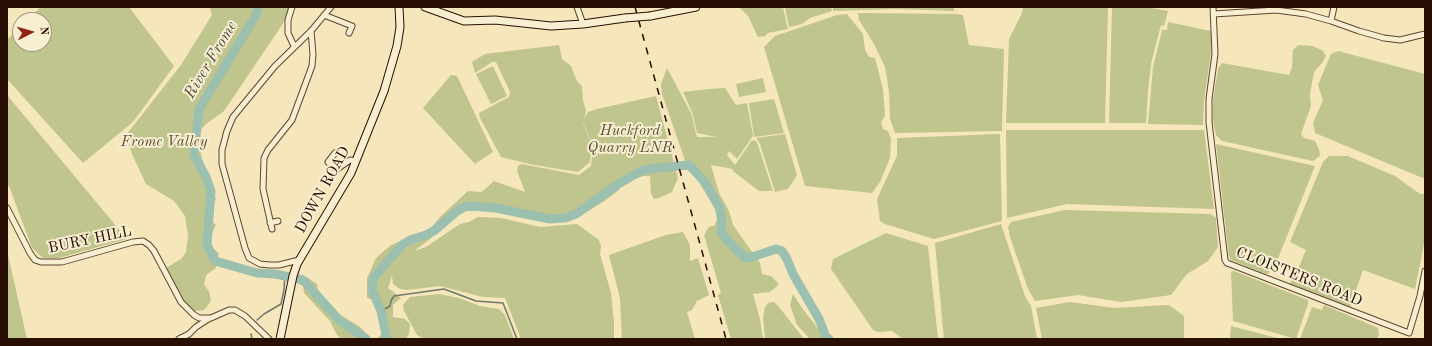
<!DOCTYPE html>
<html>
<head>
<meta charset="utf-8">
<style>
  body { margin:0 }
  #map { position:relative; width:1432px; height:346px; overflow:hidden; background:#f5e7bb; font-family:"Old Standard TT",serif }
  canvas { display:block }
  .frame { position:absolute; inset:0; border:8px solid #290f03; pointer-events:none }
  .north { position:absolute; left:12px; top:12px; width:40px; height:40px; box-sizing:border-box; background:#f8efd3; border:1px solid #a59580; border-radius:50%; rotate:84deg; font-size:11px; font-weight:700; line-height:16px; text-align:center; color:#290f03 }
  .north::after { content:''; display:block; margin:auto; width:14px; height:18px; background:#8f2418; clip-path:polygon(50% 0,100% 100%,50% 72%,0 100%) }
</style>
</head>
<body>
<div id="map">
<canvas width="1432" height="346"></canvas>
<div class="frame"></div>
<div class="north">N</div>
</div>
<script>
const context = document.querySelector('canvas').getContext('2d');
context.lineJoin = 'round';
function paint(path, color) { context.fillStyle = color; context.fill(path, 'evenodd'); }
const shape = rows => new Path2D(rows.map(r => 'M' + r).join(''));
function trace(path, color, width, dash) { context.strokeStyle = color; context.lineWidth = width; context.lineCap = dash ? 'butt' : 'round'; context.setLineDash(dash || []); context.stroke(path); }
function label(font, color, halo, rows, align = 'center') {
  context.font = font + ' "Old Standard TT",serif'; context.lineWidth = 4; context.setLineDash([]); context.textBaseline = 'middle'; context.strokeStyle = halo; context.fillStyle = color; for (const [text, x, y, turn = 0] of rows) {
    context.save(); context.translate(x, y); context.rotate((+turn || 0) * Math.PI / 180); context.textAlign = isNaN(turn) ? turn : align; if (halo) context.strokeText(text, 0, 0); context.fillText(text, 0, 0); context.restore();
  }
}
paint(shape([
  [41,7,129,7,174,66,133,122,83,163,7,79,7,40,20,27,20,44,44,44,44,20,27,20],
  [210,7,289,7,284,22,224,111,206,124,198,133,202,159,216,199,208,218,216,225,207,244,219,253,216,268,206,275,204,285,209,291,211,301,204,310,194,311,185,303,166,268,181,259,186,252,188,236,185,216,174,201,146,184,132,154,126,135,181,65,212,15],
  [739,7,783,7,788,29,768,33,765,36,758,37,748,16],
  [785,7,831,7,832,11,810,18,802,24,789,27],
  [833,7,954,7,954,11,895,9,833,11],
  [1023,7,1108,7,1105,123,1006,123,1009,39,1022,13],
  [1112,7,1146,7,1168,11,1164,26,1161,25,1151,64,1148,91,1146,123,1109,123],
  [858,13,956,14,963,15,969,45,1004,49,1002,131,895,133,890,119,889,91,885,67,874,44,859,20],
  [847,14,863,34,865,50,869,57,875,58,883,89,885,116,881,122,883,129,888,131,891,139,890,158,880,182,872,193,805,186,764,47,775,36,837,15],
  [1168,22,1211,31,1211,53,1204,100,1203,125,1148,124,1153,67,1162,30,1167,30],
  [559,45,562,59,571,66,577,81,582,86,583,100,586,111,584,119,588,112,597,109,656,96,678,178,672,192,659,198,654,199,651,194,650,176,643,176,622,184,619,190,606,200,590,210,568,221,555,222,494,211,464,211,449,219,430,239,414,251,426,247,460,224,469,222,478,217,501,218,540,227,577,224,599,240,601,246,600,254,611,293,614,323,614,339,521,339,505,298,483,297,440,286,407,290,400,289,393,284,392,276,388,288,401,298,393,305,393,317,405,319,410,324,409,334,406,339,342,339,337,335,330,321,304,293,302,274,317,284,318,295,342,316,359,326,371,338,378,338,382,333,380,317,385,314,381,303,367,298,367,278,376,258,391,245,429,230,441,216,468,191,481,192,484,190,494,181,525,192,517,171,518,166,522,164,579,175,591,166,593,146,583,123,583,124,592,145,590,162,578,172,534,165,501,157,480,118,479,113,509,97,510,92,496,62,492,62,475,73,472,62,485,54],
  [1298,45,1312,46,1322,50,1326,56,1322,63,1314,72,1310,94,1311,106,1301,134,1304,138,1315,141,1319,149,1320,156,1313,161,1222,141,1216,135,1213,120,1213,100,1218,69,1222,63,1289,75,1292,68,1293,50],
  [1338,51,1425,74,1425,179,1315,133,1313,123,1323,100,1318,85,1331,54],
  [493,66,507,96,491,104,476,74],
  [667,68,691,113,697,137,716,137,697,133,692,112,683,92,708,89,725,88,736,105,747,103,753,136,737,159,729,151,727,155,735,165,752,140,756,141,758,145,773,191,759,191,738,175,732,170,733,169,711,165,719,193,729,211,733,225,760,263,762,274,771,276,779,284,776,287,770,292,753,294,760,319,763,339,731,339,718,295,721,293,704,235,709,227,715,225,717,219,715,208,693,173,688,169,662,94,661,84],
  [451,75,457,76,493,152,475,164,423,108],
  [763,78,766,92,739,97,736,84],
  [7,95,127,239,59,258,43,258,32,248,9,186,7,185],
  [774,99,784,133,754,137,749,103],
  [1006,130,1204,130,1214,209,1067,204,1007,218],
  [785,134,797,175,788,189,775,192,760,144,756,138],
  [1000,134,1002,221,934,239,885,224,880,221,877,199,897,156,897,138],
  [1216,144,1315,166,1273,271,1266,274,1231,260,1229,257],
  [1329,156,1348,156,1395,176,1420,194,1425,194,1425,239,1415,289,1363,270,1350,308,1290,284,1295,268,1298,269,1306,250,1290,242,1323,162],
  [1065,210,1211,214,1216,218,1218,247,1208,261,1187,274,1171,295,1121,302,1078,295,1035,301,1028,289,1010,237,1008,227,1011,222],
  [1001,224,1025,296,1031,306,1037,339,944,339,935,243],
  [683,232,690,245,690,261,698,258,709,295,697,301,692,310,687,312,695,339,622,339,620,298,609,255,666,235],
  [886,233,928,246,938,339,903,339,892,331,878,332,873,330,831,269,833,259],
  [7,251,8,255,27,339,7,339],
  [1234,271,1308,300,1308,304,1296,339,1233,321,1231,272],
  [439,294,459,298,480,306,499,309,505,315,514,339,424,339,417,335,404,311,403,305,410,297],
  [793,294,802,308,826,339,810,339,797,325,790,305],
  [774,302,779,307,804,339,765,339,763,317,765,307,768,303],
  [1070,302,1114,308,1169,305,1184,316,1184,339,1042,339,1036,308],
  [1324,305,1378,328,1379,334,1377,339,1300,339,1312,307,1322,310],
  [1231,326,1281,339,1230,339]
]), '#c0c48d');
trace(shape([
  [381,311,390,306,391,301,394,296,444,289,476,301,503,303,517,339],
  [257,320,264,314,281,304,284,290,285,275],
  [251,334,252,339]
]), '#6e796a', 1.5);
trace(shape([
  [258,7,255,17,199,109,194,155,206,177,211,191,207,245,215,261,257,273,275,274,299,279,305,282,338,319,366,339],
  [387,339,381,311,373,292,372,285,374,277,402,245,410,240,426,235,435,230,457,211,464,207,472,206,496,208,550,219,565,218,576,214,617,185,635,174,647,169,689,165,705,182,720,209,722,221,721,232,726,239,744,257,749,258,776,249,782,251,787,259,793,274,819,319,826,337,829,339]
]), '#9cc0af', 9);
const street = shape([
  [292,7,288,20,288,33,294,46],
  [577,7,583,24],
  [1213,7,1215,54,1209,99,1209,122,1225,260,1227,263,1409,333,1420,296,1425,271],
  [1214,14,1276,10,1306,14,1331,21,1359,31,1384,38,1400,40,1425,34],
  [324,15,352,26,349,33],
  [1331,21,1334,7],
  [335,153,328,162,333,167,337,169,350,160,356,161],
  [7,208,30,253,35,260,41,262,62,262,133,242,143,241,149,245,154,251,181,302,194,315,199,318,211,318,229,310,235,310,245,316,269,339],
  [270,223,278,221],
  [272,229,263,189,264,158,268,150,292,120,305,85,312,66,313,54,311,31],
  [299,260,279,265,269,265,260,264,249,258,245,248,222,164,222,150,227,131,233,117,275,66,311,31,331,7],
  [179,339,189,334,196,327,210,318]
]);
const secondary = shape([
  [425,7,464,21,495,20,551,26,583,24,625,18],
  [650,16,696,7],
  [280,339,293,276,297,264,351,173,384,91,397,46,400,27,399,7]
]);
trace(street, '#5c4531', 7);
trace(secondary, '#290f03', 9);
trace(street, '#f8efd3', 5);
trace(secondary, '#f8efd3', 7);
trace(shape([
  [635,7,726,339]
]), '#290f03', 1.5, [7, 7]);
const secondaryBridge = shape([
  [625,18,650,16]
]);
trace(secondaryBridge, '#290f03', 9, []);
trace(secondaryBridge, '#f8efd3', 7);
label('italic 15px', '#5e4e33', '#f8efd3', [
  ["Huckford",630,131],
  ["Quarry LNR",630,148],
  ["Frome Valley",164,142]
]);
label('15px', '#290f03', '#f8efd3', [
  ["DOWN ROAD",323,190,-61],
  ["BURY HILL",90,240,-12],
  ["CLOISTERS ROAD",1299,277,22]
]);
label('italic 16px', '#514d3f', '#f8efd3', [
  ["River Frome",211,60,-59]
]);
</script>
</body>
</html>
